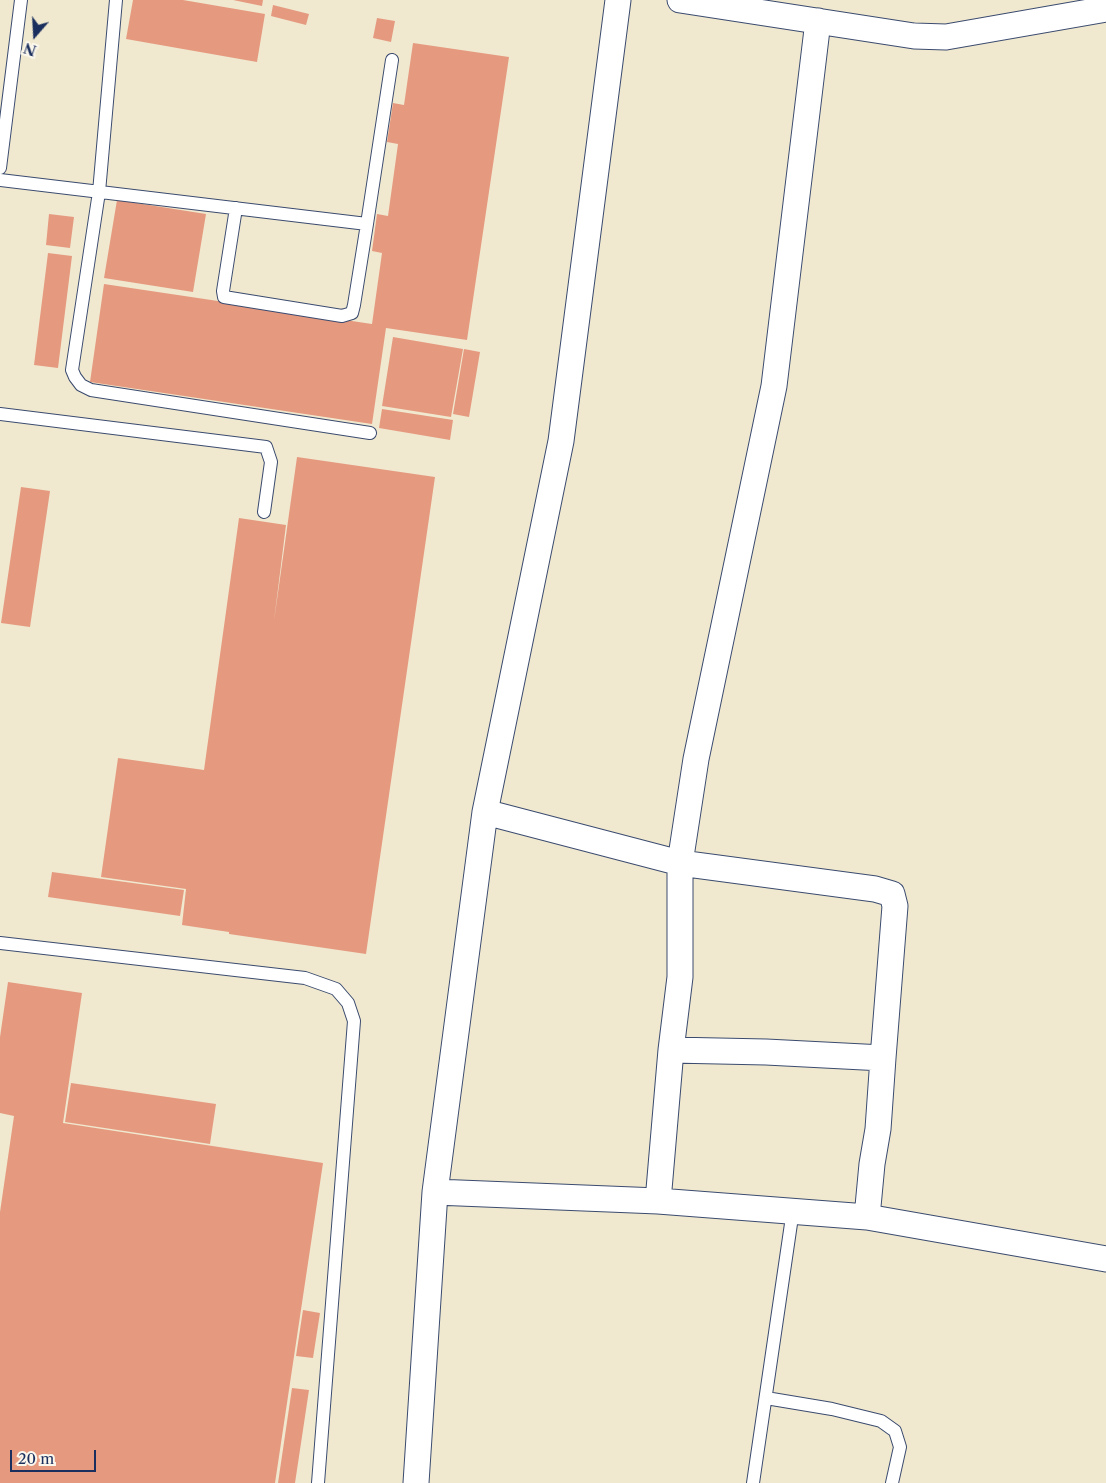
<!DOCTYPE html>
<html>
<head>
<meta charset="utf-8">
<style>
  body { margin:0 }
  #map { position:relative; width:1106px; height:1483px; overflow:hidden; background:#f0e9cf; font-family:"Libre Caslon Text",serif }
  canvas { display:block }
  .north { position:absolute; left:10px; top:10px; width:50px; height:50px; -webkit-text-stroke:4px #fbf7ec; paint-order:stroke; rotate:199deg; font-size:14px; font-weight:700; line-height:20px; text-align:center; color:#1b2f5e }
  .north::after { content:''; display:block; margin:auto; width:18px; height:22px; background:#1b2f5e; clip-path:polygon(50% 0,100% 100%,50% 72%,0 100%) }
  .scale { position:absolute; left:10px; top:1450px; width:86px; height:22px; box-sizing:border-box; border:2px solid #1b2f5e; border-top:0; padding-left:6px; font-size:15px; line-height:18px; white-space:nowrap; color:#1b2f5e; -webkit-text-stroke:4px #fbf7ec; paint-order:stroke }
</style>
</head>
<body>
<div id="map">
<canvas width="1106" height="1483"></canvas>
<div class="north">N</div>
<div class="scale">20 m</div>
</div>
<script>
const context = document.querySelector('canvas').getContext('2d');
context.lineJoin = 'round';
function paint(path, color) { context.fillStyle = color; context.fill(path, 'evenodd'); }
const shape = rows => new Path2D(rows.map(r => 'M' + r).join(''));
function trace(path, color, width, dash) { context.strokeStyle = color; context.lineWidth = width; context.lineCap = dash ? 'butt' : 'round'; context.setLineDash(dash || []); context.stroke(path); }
paint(shape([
  [133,0,183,0,265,14,257,62,126,39],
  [233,0,263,0,262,6],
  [273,5,309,14,306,25,271,16],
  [377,18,395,21,391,42,373,38],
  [413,43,509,57,467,340,386,328,372,424,90,382,104,284,372,324,382,253,372,251,377,214,388,216,398,144,387,142,393,103,404,105],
  [117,200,206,214,193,292,104,278],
  [49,214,74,217,70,248,46,245],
  [48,253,72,256,58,368,34,365],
  [393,337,463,349,451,417,382,406],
  [464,349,480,352,469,417,453,414],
  [382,409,453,420,450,440,379,428],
  [297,457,435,477,366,954,229,934,229,932,182,925,186,889,101,877,118,758,204,770,239,518,286,525,274,621],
  [21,487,50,491,30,627,1,623],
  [52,872,184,890,180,916,48,897],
  [8,982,82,993,63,1123,323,1163,275,1483,0,1483,0,1212,14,1116,0,1113,0,1037],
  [71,1083,216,1104,210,1144,65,1122],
  [303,1310,320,1313,313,1358,296,1356],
  [292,1388,309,1390,295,1483,278,1483]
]), '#e59a80');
const lane = shape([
  [116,0,99,192,72,370,75,377,81,385,91,390,370,433],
  [0,168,21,0],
  [0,180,367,224],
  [236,208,223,291,224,297,342,316,352,313,354,305,367,224,392,60],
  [0,414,266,447,271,462,264,512],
  [0,943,305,978,336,989,348,1003,354,1021,318,1483],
  [766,1398,832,1409,881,1421,895,1431,900,1447,892,1483],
  [753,1483,793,1210]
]);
const street = shape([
  [680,0,914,36,946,37,1106,9],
  [485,812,680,863,875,889,892,894,895,906,883,1058],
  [671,1050,766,1052,883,1058,878,1129,872,1164,867,1217],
  [435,1192,658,1201,867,1217,1106,1259],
  [658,1201,671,1050,680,977,680,863,696,759,774,386,818,21],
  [416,1483,435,1192,485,812,561,441,618,0]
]);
trace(lane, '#3b4b6f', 14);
trace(street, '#3b4b6f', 27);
trace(lane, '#fff', 12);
trace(street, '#fff', 25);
</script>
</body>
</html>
